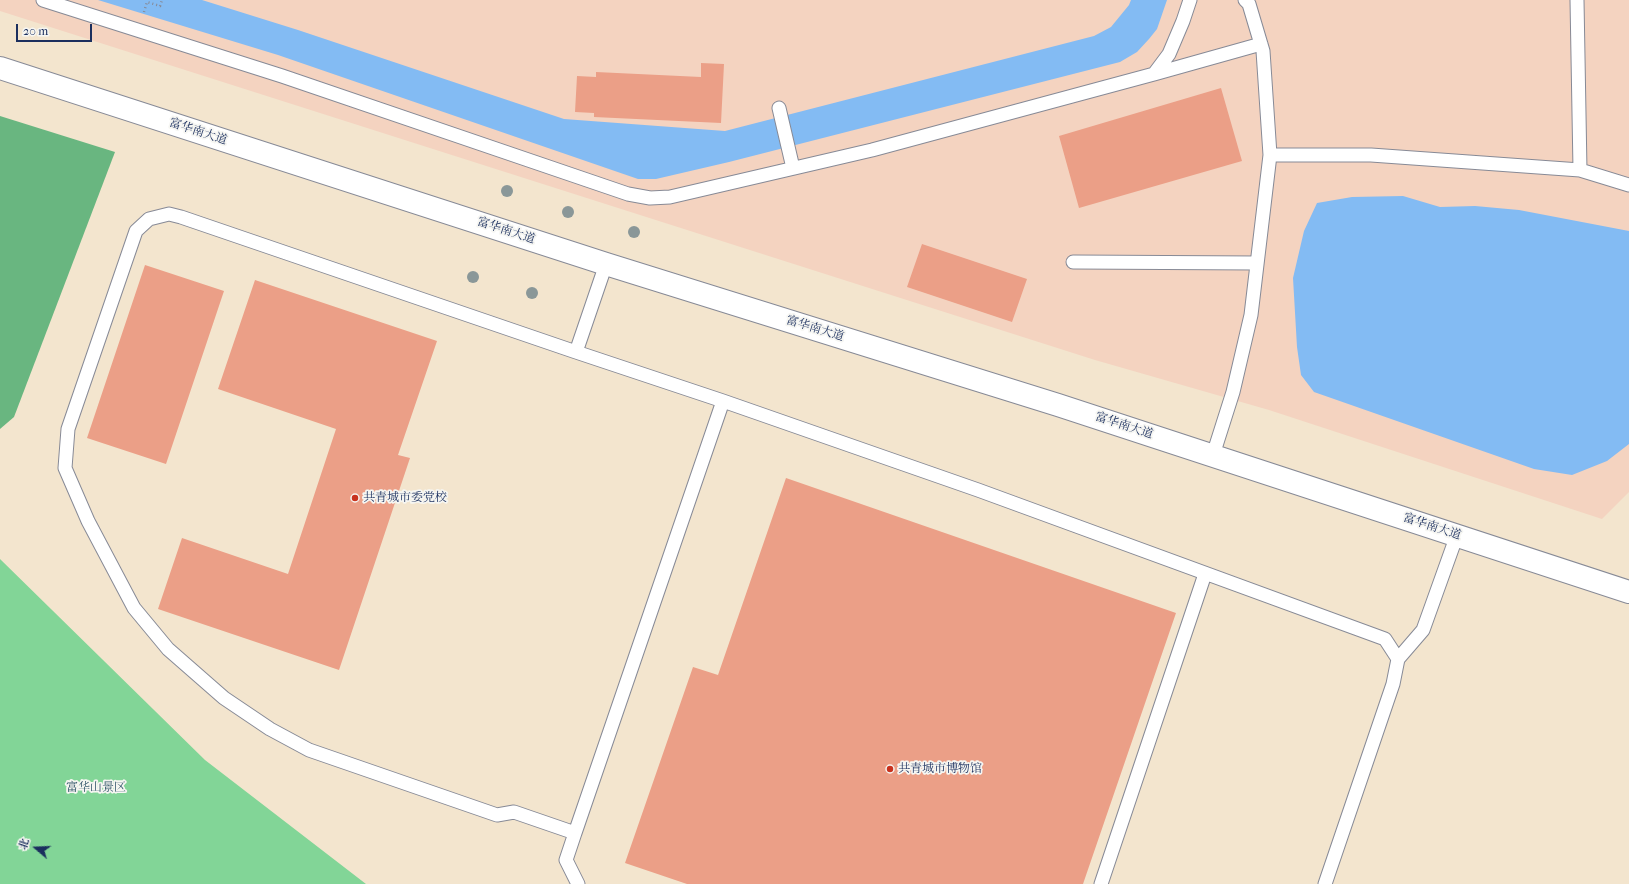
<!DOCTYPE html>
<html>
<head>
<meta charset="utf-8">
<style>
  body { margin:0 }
  #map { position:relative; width:1629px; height:884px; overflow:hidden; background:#f3e5ce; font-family:"IM FELL French Canon","Noto Serif SC",serif }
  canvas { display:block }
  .north { position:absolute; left:16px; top:828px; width:40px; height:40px; -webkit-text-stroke:3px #f6f6f2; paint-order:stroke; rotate:289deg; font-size:11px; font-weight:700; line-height:16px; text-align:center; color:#1b2f5e }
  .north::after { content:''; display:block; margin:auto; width:14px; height:18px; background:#1b2f5e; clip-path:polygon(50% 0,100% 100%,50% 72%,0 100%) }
  .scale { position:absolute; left:16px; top:24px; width:76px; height:18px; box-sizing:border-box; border:2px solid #1b2f5e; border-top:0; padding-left:5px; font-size:12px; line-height:14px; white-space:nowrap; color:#1b2f5e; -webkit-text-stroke:3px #f6f6f2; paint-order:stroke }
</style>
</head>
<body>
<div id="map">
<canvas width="1629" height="884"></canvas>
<div class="north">北</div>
<div class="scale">20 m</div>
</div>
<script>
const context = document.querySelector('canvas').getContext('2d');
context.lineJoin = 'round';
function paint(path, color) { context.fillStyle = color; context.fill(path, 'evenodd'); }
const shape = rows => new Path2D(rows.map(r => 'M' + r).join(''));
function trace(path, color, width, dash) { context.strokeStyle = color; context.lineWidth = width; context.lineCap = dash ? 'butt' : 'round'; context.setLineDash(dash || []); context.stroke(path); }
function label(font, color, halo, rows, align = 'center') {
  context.font = font + ' "IM FELL French Canon","Noto Serif SC",serif'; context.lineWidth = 3.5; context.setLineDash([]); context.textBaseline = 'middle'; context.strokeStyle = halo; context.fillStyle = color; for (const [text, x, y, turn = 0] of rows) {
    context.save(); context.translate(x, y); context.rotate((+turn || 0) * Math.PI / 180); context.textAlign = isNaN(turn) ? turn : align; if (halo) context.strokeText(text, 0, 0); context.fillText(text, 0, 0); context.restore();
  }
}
paint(shape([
  [0,0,1629,0,1629,492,1602,519,1269,410,1095,360,0,11]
]), '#f4d3c0');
paint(shape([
  [0,559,205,760,366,884,0,884]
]), '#82d597');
paint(shape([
  [0,116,115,152,14,417,0,429]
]), '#69b680');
paint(shape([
  [98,0,202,0,298,30,564,119,725,131,1094,36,1111,27,1129,5,1131,0,1167,0,1157,29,1149,39,1137,52,1120,62,729,162,656,179,638,179,278,55],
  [1403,196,1440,207,1475,206,1519,210,1629,231,1629,444,1607,461,1572,475,1534,469,1314,392,1301,375,1297,347,1293,278,1304,231,1317,203,1352,197]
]), '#83bbf3');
paint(shape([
  [701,63,724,64,721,123,594,117,594,113,575,112,577,76,596,77,596,72,701,77],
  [1221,88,1242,161,1079,208,1059,136],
  [922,244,1027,279,1012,322,907,287],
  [145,265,224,291,166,464,87,438],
  [255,280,437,341,398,455,410,458,339,670,158,609,182,538,288,574,336,429,218,389],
  [786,478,1176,613,1083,884,687,884,625,863,693,667,718,675]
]), '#eb9f87');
const service = shape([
  [43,0,282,76,628,194,650,198,670,197,872,150,1154,74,1169,54,1183,21,1190,0],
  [1577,0,1580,170],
  [1154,74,1261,44],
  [779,108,793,168],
  [1270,155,1371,155,1580,170,1629,185],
  [1073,262,1257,263],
  [576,352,723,401,978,490,1385,639,1398,659],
  [1213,455,1233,392,1251,315,1270,155,1263,51,1249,4,1245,0],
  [575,833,723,401],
  [578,884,566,860,575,833,514,812,497,815,309,750,270,729,224,698,168,649,134,608,88,521,65,468,68,429,136,231,149,219,169,214,181,217,576,352,606,264],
  [1101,884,1205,574],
  [1325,884,1393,684,1398,659,1423,630,1457,535]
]);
const primary = shape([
  [0,68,606,264,1058,405,1629,592]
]);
trace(service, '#878a96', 15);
trace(primary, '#878a96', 24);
trace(shape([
  [144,12,147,2,160,6,162,0]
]), '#878a96', 2.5, [1, 3]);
trace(service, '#fff', 13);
trace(primary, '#fff', 22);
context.fillStyle = '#8a9798';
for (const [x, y] of [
  [507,191],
  [568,212],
  [634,232],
  [473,277],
  [532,293]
]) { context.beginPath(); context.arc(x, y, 6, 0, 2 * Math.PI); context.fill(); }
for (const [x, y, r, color] of [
  [355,498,4,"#c8321e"],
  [890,769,4,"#c8321e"]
]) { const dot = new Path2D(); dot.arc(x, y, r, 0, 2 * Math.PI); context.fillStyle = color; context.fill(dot); trace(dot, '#f6f6f2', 1.5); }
label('12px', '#1b2f5e', '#f6f6f2', [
  ["富华南大道",198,132,18],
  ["富华南大道",506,231,18],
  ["富华南大道",815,329,17],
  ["富华南大道",1124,426,18],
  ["富华南大道",1432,527,18]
]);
label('12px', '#1b2f5e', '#f6f6f2', [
  ["共青城市委党校",363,498],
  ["共青城市博物馆",898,769]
], 'left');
label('12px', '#35586c', '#f6f6f2', [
  ["富华山景区",96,788]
]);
</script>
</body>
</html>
